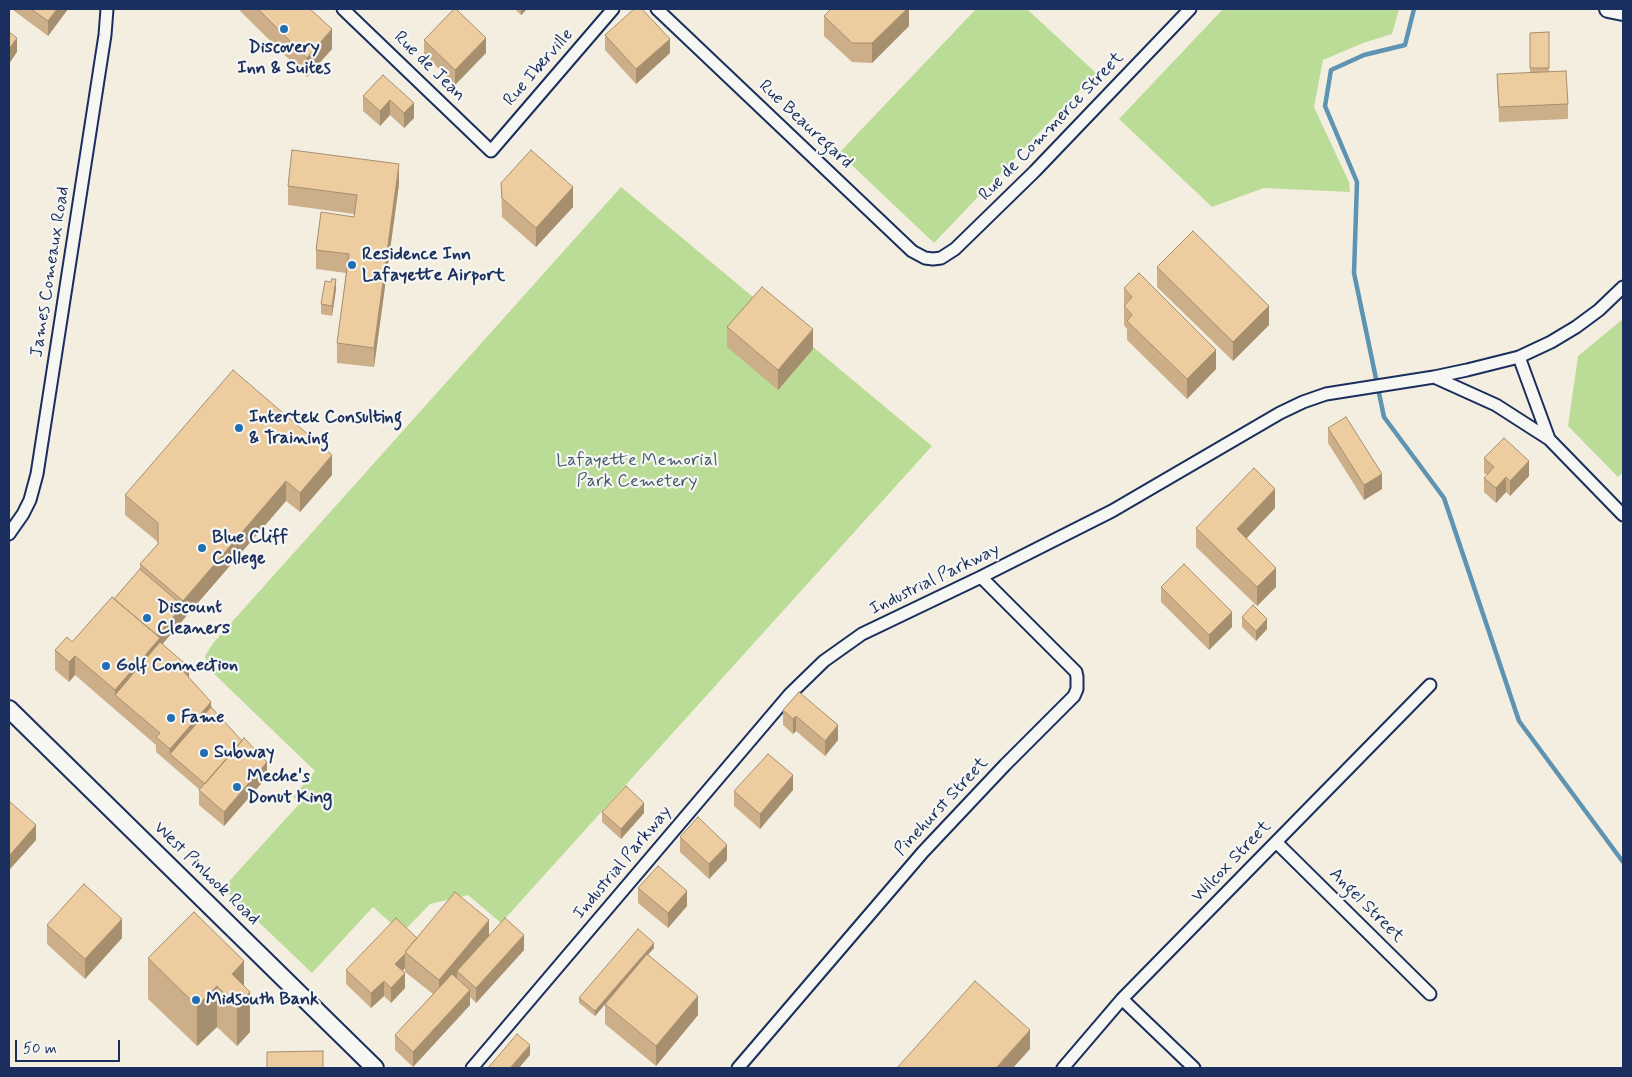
<!DOCTYPE html>
<html>
<head>
<meta charset="utf-8">
<style>
  body { margin:0 }
  #map { position:relative; width:1632px; height:1077px; overflow:hidden; background:#f4eee1; font-family:Mynerve,sans-serif }
  canvas { display:block }
  .frame { position:absolute; inset:0; border:10px solid #1b2f5e; pointer-events:none }
  .scale { position:absolute; left:15px; top:1040px; width:105px; height:22px; box-sizing:border-box; border:2px solid #1b2f5e; border-top:0; padding-left:6px; font-size:15px; line-height:18px; white-space:nowrap; color:#1b2f5e; -webkit-text-stroke:4px #f6f6f2; paint-order:stroke }
</style>
</head>
<body>
<div id="map">
<canvas width="1632" height="1077"></canvas>
<div class="frame"></div>
<div class="scale">50 m</div>
</div>
<script>
const context = document.querySelector('canvas').getContext('2d');
context.lineJoin = 'round';
function paint(path, color) { context.fillStyle = color; context.fill(path, 'evenodd'); }
const shape = rows => new Path2D(rows.map(r => 'M' + r).join(''));
function trace(path, color, width, dash) { context.strokeStyle = color; context.lineWidth = width; context.lineCap = dash ? 'butt' : 'round'; context.setLineDash(dash || []); context.stroke(path); }
function label(font, color, halo, rows, align = 'center') {
  context.font = font + ' Mynerve,sans-serif'; context.lineWidth = 4.5; context.setLineDash([]); context.textBaseline = 'middle'; context.strokeStyle = halo; context.fillStyle = color; for (const [text, x, y, turn = 0] of rows) {
    context.save(); context.translate(x, y); context.rotate((+turn || 0) * Math.PI / 180); context.textAlign = isNaN(turn) ? turn : align; if (halo) context.strokeText(text, 0, 0); context.fillText(text, 0, 0); context.restore();
  }
}
paint(shape([
  [976,9,1027,9,1096,73,934,243,839,153],
  [1223,9,1399,9,1392,34,1363,43,1323,60,1314,107,1349,182,1350,192,1264,188,1212,207,1119,119],
  [621,187,932,446,501,923,468,895,430,904,402,933,373,907,312,973,223,888,300,803,293,797,315,771,210,670,205,656,214,642],
  [1623,319,1623,472,1618,477,1568,426,1578,356]
]), '#bbdc96');
trace(shape([
  [1414,9,1405,45,1364,55,1331,70,1325,106,1357,182,1354,273,1384,417,1444,498,1519,721,1623,862]
]), '#5e93b2', 4.5);
const street = shape([
  [343,9,491,151,613,9],
  [657,9,912,251,925,258,933,259,941,258,955,249,1035,171,1190,9],
  [1519,357,1549,439],
  [1434,377,1467,370,1519,357,1551,342,1576,327,1599,310,1623,287],
  [9,534,23,514,30,500,37,474,105,35,107,9],
  [1276,842,1430,994],
  [1122,999,1194,1068],
  [472,1068,789,695,824,661,862,634,981,577,1112,511,1280,413,1303,402,1326,394,1434,377,1496,405,1549,439,1623,515],
  [738,1068,923,852,1005,765,1074,696,1077,689,1077,677,1076,672,981,577],
  [1063,1068,1122,999,1430,685]
]);
const secondary = shape([
  [1608,9,1623,12],
  [9,709,375,1068]
]);
trace(street, '#1b2f5e', 15);
trace(secondary, '#1b2f5e', 20);
trace(street, '#f6f6f2', 11);
trace(secondary, '#f6f6f2', 16);
paint(shape([
  [13,9,68,9,48,36,13,10],
  [238,9,310,9,332,49,307,77],
  [515,9,527,9,521,15],
  [909,9,909,26,872,63,852,62,824,36,824,16],
  [1549,32,1549,72,1568,104,1568,119,1499,122,1497,74,1530,73,1530,33],
  [605,35,670,53,636,84,605,50],
  [424,40,486,53,455,85,424,54],
  [383,75,414,118,404,128,390,115,380,126,363,111,363,96],
  [501,183,573,207,536,247,502,217],
  [399,184,374,367,337,363,337,343,346,273,316,269,316,250,354,217,354,214,288,205,288,186],
  [1157,267,1269,325,1233,361,1157,287],
  [331,282,336,289,332,316,321,314,321,304],
  [1124,288,1216,369,1187,399,1127,340,1127,329,1124,325],
  [727,327,813,349,778,390,727,347],
  [1328,428,1382,489,1364,500,1328,443],
  [1484,458,1529,476,1510,496,1506,492,1496,503,1484,492,1484,478,1487,475,1484,473],
  [332,475,300,512,286,501,162,644,267,777,224,826,199,805,199,790,200,790,156,752,156,745,75,675,69,682,55,670,55,650,72,642,114,599,140,569,140,564,158,544,158,542,125,515,125,495],
  [1275,508,1247,538,1276,587,1257,606,1196,547,1196,528],
  [1161,587,1232,627,1209,650,1161,602],
  [1242,617,1267,629,1256,641,1242,627],
  [799,692,838,740,825,756,796,731,793,734,783,725,783,710],
  [793,790,760,829,734,806,734,791],
  [9,801,36,840,10,869,9,868],
  [602,812,644,813,621,839,602,822],
  [680,837,727,860,709,879,680,852],
  [638,888,687,906,668,928,638,903],
  [47,925,122,938,85,979,47,944],
  [489,936,524,950,476,1003,470,997,470,1005,413,1067,395,1050,395,1035,433,994,405,972,405,968,403,971,405,988,391,1003,384,996,371,1008,346,984,346,970,417,938],
  [654,948,648,954,698,1015,656,1066,605,1024,605,1004,595,1016,579,1003,579,998],
  [148,958,244,986,250,1032,237,1046,217,1027,197,1046,148,999]
]), '#ccaf89');
paint(shape([
  [57,9,68,9,48,36,48,21],
  [521,9,527,9,521,15],
  [907,9,909,9,909,26,872,63,872,43],
  [332,29,332,49,307,77,307,58],
  [17,38,17,52,9,64,9,49],
  [486,38,486,53,455,85,455,70],
  [670,39,670,53,636,84,636,69],
  [390,100,390,115,380,126,380,111],
  [414,103,414,118,404,128,404,113],
  [399,164,399,184,374,367,374,348],
  [573,187,573,207,536,247,536,228],
  [336,279,336,289,332,316,332,306],
  [1269,306,1269,325,1233,361,1233,342],
  [813,329,813,349,778,390,778,370],
  [1216,350,1216,369,1187,399,1187,379],
  [332,455,332,475,300,512,300,493],
  [1529,461,1529,476,1510,496,1510,481],
  [1382,474,1382,489,1364,500,1364,485],
  [1506,477,1506,492,1496,503,1496,488],
  [286,481,286,501,183,620,183,601],
  [1275,489,1275,508,1237,548,1237,529],
  [1276,568,1276,587,1257,606,1257,587],
  [183,606,183,620,160,647,115,695,115,710,115,690,155,638],
  [1232,612,1232,627,1209,650,1209,635],
  [1267,619,1267,629,1256,641,1256,631],
  [75,656,75,675,69,682,69,662],
  [189,667,189,682,184,672],
  [211,702,211,717,170,754,170,749],
  [796,716,796,731,793,734,793,719],
  [838,725,838,740,825,756,825,741],
  [267,762,267,777,224,826,224,812],
  [793,775,793,790,760,829,760,814],
  [644,803,644,813,621,839,621,829],
  [36,825,36,840,10,869,10,855],
  [727,845,727,860,709,879,709,864],
  [687,891,687,906,668,928,668,913],
  [122,919,122,938,85,979,85,959],
  [489,920,489,939,457,971,457,978,439,999,439,980],
  [524,935,524,950,476,1003,476,988],
  [654,943,654,948,595,1016,595,1011],
  [405,953,405,968,395,979,395,964],
  [244,961,244,998,250,992,250,1032,237,1046,237,1006,232,974],
  [405,973,405,988,391,1003,391,988],
  [384,981,384,996,371,1008,371,993],
  [217,986,217,1027,197,1046,197,1006],
  [470,990,470,1005,413,1067,413,1052],
  [698,996,698,1015,656,1066,656,1046],
  [1030,1030,1030,1049,1013,1068,996,1068],
  [530,1045,530,1055,519,1068,510,1068]
]), '#a68f6f');
const building = shape([
  [31,9,57,9,48,21,31,9],
  [258,9,310,9,332,29,307,58,258,9],
  [454,9,456,9,486,38,455,70,424,40,454,9],
  [634,9,642,9,670,39,636,69,605,35,634,9],
  [831,9,907,9,872,43,852,43,824,16,831,9],
  [9,32,17,38,9,49,9,32],
  [1549,32,1549,68,1530,68,1530,33,1549,32],
  [1566,71,1568,104,1499,107,1497,74,1566,71],
  [383,75,414,103,404,113,390,100,380,111,363,96,383,75],
  [292,150,399,164,374,348,337,343,349,254,316,250,321,212,354,217,357,195,288,186,292,150],
  [531,150,573,187,536,228,502,198,501,183,531,150],
  [1193,231,1269,306,1233,342,1157,267,1193,231],
  [1139,273,1216,350,1187,379,1127,321,1132,315,1124,306,1132,297,1124,288,1139,273],
  [332,279,336,279,332,306,321,304,325,281,331,282,332,279],
  [762,287,813,329,778,370,727,327,762,287],
  [233,370,332,455,300,493,286,481,183,601,140,564,158,544,158,523,125,495,233,370],
  [1346,417,1382,474,1364,485,1328,428,1346,417],
  [1504,438,1529,461,1510,481,1506,477,1496,488,1484,478,1494,467,1484,458,1504,438],
  [1254,468,1275,489,1237,529,1276,568,1257,587,1196,528,1254,468],
  [1184,564,1232,612,1209,635,1161,587,1184,564],
  [140,569,183,606,157,635,114,599,140,569],
  [112,597,160,638,115,690,75,656,69,662,55,650,67,637,72,642,112,597],
  [1253,605,1267,619,1256,631,1242,617,1253,605],
  [160,642,189,667,184,672,211,702,170,749,156,737,160,733,115,695,160,642],
  [799,692,838,725,825,741,796,716,793,719,783,710,799,692],
  [211,707,242,741,205,784,170,754,211,707],
  [244,738,267,762,224,812,199,790,244,738],
  [768,754,793,775,760,814,734,791,768,754],
  [626,786,644,803,621,829,602,812,626,786],
  [9,801,36,825,10,855,9,853,9,801],
  [698,817,727,845,709,864,680,837,698,817],
  [658,866,687,891,668,913,638,888,658,866],
  [84,884,122,919,85,959,47,925,84,884],
  [455,892,489,920,439,980,405,952,455,892],
  [194,912,244,961,232,974,250,992,237,1006,217,986,197,1006,148,958,194,912],
  [396,918,417,938,405,952,406,953,395,964,405,973,391,988,384,981,371,993,346,970,396,918],
  [505,918,524,935,476,988,457,971,505,918],
  [638,929,654,943,595,1011,579,998,638,929],
  [647,954,698,996,656,1046,605,1004,647,954],
  [452,974,470,990,413,1052,395,1035,452,974],
  [975,981,1030,1030,996,1068,897,1068,975,981],
  [517,1034,530,1045,510,1068,488,1068,517,1034],
  [323,1051,323,1068,267,1068,267,1052,323,1051]
]);
paint(building, '#edcc9f');
trace(building, '#a68f6f', 1);
for (const [x, y, r, color] of [
  [284,29,5,"#1f6fb2"],
  [352,265,5,"#1f6fb2"],
  [239,428,5,"#1f6fb2"],
  [202,548,5,"#1f6fb2"],
  [147,618,5,"#1f6fb2"],
  [106,666,5,"#1f6fb2"],
  [171,718,5,"#1f6fb2"],
  [204,753,5,"#1f6fb2"],
  [237,787,5,"#1f6fb2"],
  [196,1000,5,"#1f6fb2"]
]) { const dot = new Path2D(); dot.arc(x, y, r, 0, 2 * Math.PI); context.fillStyle = color; context.fill(dot); trace(dot, '#f6f6f2', 2); }
label('bold 18px', '#1b2f5e', '#f6f6f2', [
  ["Discovery",284,48,"center"],
  ["Inn & Suites",284,69,"center"],
  ["Residence Inn",362,255],
  ["Lafayette Airport",362,276],
  ["Intertek Consulting",249,418],
  ["& Training",249,439],
  ["Blue Cliff",212,538],
  ["College",212,559],
  ["Discount",157,608],
  ["Cleaners",157,629],
  ["Golf Connection",116,666],
  ["Fame",181,718],
  ["Subway",214,753],
  ["Meche's",247,777],
  ["Donut King",247,798],
  ["Midsouth Bank",206,1000]
], 'left');
label('18px', '#1b2f5e', '#f6f6f2', [
  ["Rue de Jean",429,67,44],
  ["Rue Iberville",539,68,-49],
  ["Rue Beauregard",805,125,43],
  ["Rue de Commerce Street",1052,127,-46],
  ["James Comeaux Road",51,272,-81],
  ["Industrial Parkway",935,580,-26],
  ["Pinehurst Street",942,807,-47],
  ["Wilcox Street",1232,862,-46],
  ["Industrial Parkway",623,863,-50],
  ["West Pinhook Road",206,874,44],
  ["Angel Street",1366,906,45]
]);
label('18px', '#435a6c', '#f6f6f2', [
  ["Lafayette Memorial",637,461],
  ["Park Cemetery",637,482]
]);
</script>
</body>
</html>
